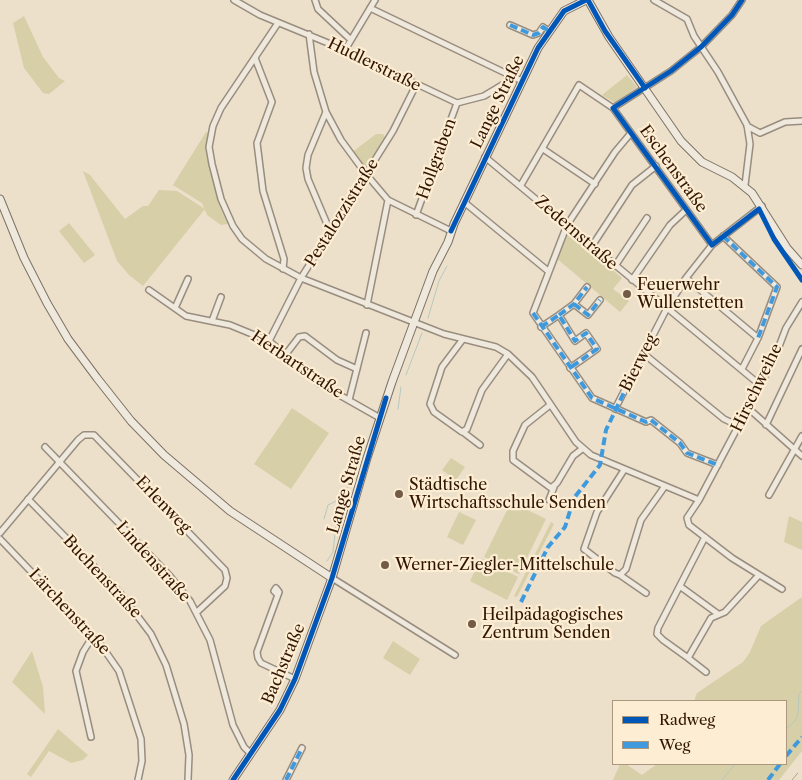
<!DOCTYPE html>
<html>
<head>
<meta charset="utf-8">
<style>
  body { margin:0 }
  #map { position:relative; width:802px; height:780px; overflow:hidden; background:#ece0ca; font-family:"Libre Caslon Text",serif }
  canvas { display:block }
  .legend { position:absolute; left:612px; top:700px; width:175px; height:65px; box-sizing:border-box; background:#fcedd3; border:1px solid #ab977f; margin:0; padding:6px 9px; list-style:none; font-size:15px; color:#321501 }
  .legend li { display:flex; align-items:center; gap:10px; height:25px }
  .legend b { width:25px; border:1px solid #ab977f }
</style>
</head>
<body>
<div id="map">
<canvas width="802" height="780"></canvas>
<ul class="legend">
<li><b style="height:6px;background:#0057b8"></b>Radweg</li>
<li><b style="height:6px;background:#3e9add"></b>Weg</li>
</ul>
</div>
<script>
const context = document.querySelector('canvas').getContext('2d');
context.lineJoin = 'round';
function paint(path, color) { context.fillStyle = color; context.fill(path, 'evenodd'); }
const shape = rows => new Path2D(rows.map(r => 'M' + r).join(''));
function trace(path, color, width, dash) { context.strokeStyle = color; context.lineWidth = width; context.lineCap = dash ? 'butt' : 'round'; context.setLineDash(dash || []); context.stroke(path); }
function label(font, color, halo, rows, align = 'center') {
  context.font = font + ' "Libre Caslon Text",serif'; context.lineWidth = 4.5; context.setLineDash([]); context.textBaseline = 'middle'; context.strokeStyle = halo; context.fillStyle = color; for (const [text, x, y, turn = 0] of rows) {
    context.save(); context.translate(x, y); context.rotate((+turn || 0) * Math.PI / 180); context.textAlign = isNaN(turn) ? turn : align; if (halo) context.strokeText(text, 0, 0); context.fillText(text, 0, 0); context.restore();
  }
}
paint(shape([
  [24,16,43,57,59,78,65,81,49,94,43,93,24,68,13,23],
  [627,75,637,87,615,103,602,95],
  [206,132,208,133,207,158,220,207,228,224,221,225,207,215,202,203,173,185],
  [376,134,383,134,387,140,366,173,351,153],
  [83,171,90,175,125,219,143,206,148,206,159,190,177,191,205,209,143,286,129,275,117,261],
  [69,223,95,255,84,263,59,231],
  [565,230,622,278,613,289,629,301,620,312,555,257],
  [292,408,329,433,291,489,254,464],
  [451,458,465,467,456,480,442,470],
  [511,502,546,519,519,574,484,557],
  [459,512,476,520,463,545,447,537],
  [789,516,802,522,802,550,784,542],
  [551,522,554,524,517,597,514,596],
  [481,558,518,577,507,600,470,581],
  [802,597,802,751,779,780,613,780,620,764,626,764,642,775,657,764,786,764,786,701,694,701,697,693,743,662,750,652,761,626],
  [393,641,420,659,410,675,383,658],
  [32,651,43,687,45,714,12,682],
  [58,729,88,755,83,760,71,763,49,751,31,777,27,774]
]), '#d7cfa7');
trace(shape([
  [428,318,439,281,447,266],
  [406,375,422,333],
  [398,409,401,387],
  [324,519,328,505,346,496,351,465,356,457],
  [327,561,333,552,337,516,343,509,344,499],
  [786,729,795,721,798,714,799,694,802,691],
  [722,780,735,764]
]), '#b7c8bd', 1);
const street = shape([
  [234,0,260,15,345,50,457,103,484,96,514,78],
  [315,0,318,9,350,39],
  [654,0,687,19,694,36,718,72,747,125,750,144,745,185],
  [370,8,522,81],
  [278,23,221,108,213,126,209,147,212,164,221,199,233,226,242,239,266,259,301,278,444,334,496,347,508,354,532,377,576,442,591,455,699,500,775,357,786,328,802,302],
  [510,25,533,35,539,33,543,27,549,31],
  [309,34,314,72,326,112,341,140,366,174,388,200,451,231],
  [345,50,375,0],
  [255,58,272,102,257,143,263,191,284,259,283,269],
  [613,108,671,71,701,47,732,15,742,0],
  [326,112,308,155,306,168,308,179,330,231],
  [747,126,760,133,785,122,802,121],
  [631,133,615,152,567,225,533,313,592,398,646,422,651,420,680,443,687,453,718,465],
  [543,149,595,184],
  [485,157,760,385],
  [521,185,579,85,613,108,712,245],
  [464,202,548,271],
  [416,215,457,103],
  [723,236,777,287,758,338,742,369],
  [592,246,632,185,656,166],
  [615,266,647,218],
  [686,278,758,338],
  [632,280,670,225,686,210],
  [149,290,186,316,230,325,269,341,320,384,380,418],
  [574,304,588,315,600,300],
  [367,305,388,200],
  [175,308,188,279],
  [559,315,574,304,587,287],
  [212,321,221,297],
  [541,327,559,315,575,341,586,333,597,349,570,368],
  [463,339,442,367,430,404,434,412,462,432,467,429,482,390,508,354],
  [269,341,301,278,393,131,416,85],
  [286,354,299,337,305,336,337,360,357,369],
  [644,354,724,419,739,426],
  [349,400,366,333],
  [550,405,525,425,513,451,513,460,551,488,557,483,573,456,582,449],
  [748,408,802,456],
  [615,409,667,308,686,278,712,245,762,206],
  [766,425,802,349],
  [463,432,480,445],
  [45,447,169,575,190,601,210,640,233,725,244,747,249,752],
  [624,470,597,512,584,549,615,573,620,575,626,569,641,520,665,486],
  [769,495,802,436],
  [28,499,120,593,151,634,166,665,184,724,189,755,188,780],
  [549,500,554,487],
  [699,500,687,518,689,525,732,558,782,589],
  [0,533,78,440,84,435,94,435,225,570,227,578,225,586,197,612],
  [705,537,658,628,657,634,663,640,688,658,711,618,725,612,759,575],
  [0,539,101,645,119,671,141,739,142,761,138,780],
  [620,575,646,593],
  [332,578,455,655],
  [681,587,718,614],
  [277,594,274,591,276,588,279,592,257,652,258,658,261,663,295,679],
  [688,658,706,672],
  [91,737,76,671,83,652,93,636],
  [286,780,302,748]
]);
const secondary = shape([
  [588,0,609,37,681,141,702,162,732,177,752,193,787,248,802,265],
  [0,199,24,258,47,303,68,339,97,378,131,421,164,455,230,511,332,578],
  [233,780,280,710,295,679,332,578,367,458,392,382,433,271,448,242,454,224,538,48,564,11,586,0]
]);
trace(street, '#988d7f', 8);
trace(secondary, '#7d7264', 9);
trace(street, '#efe8dd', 5);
trace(secondary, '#efe8dd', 7);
trace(shape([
  [792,780,802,768]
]), '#a9a196', 1, [9, 9]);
trace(shape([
  [510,25,533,35,539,33,543,27,549,31],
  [723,236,777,287,758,338],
  [574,304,588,315,600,300],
  [533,313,592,398,646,422,651,420,680,443,687,453,718,465],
  [559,315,574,304,587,287],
  [541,327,559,315,575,341,586,333,597,349,570,368],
  [521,602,548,547,565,527,574,498,600,465,606,430,630,380],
  [786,756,802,737],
  [286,780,302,748],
  [768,780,780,764]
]), '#3e9add', 4, [8, 4]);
trace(shape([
  [588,0,605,31,645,88],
  [742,0,732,15,701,47,671,71,613,108,712,245,759,209,774,239,802,280],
  [451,231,538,48,564,11,586,0],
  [233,780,280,710,295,679,332,578,386,398]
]), '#0057b8', 5);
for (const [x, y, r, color] of [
  [627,294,5,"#735c47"],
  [399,494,5,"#735c47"],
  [385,565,5,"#735c47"],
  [472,624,5,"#735c47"]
]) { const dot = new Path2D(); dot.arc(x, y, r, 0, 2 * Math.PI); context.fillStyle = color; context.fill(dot); trace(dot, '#fcedd3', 2); }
label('16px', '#321501', '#fcedd3', [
  ["Hudlerstraße",374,65,26],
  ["Lange Straße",498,102,-64],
  ["Hollgraben",437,159,-70],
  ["Eschenstraße",673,169,54],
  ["Pestalozzistraße",342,213,-58],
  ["Zedernstraße",576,233,41],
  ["Bierweg",639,363,-63],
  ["Herbartstraße",297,365,34],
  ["Hirschweihe",757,388,-64],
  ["Lange Straße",347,485,-74],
  ["Erlenweg",163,505,46],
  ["Lindenstraße",153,562,48],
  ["Buchenstraße",102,577,47],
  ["Lärchenstraße",69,612,47],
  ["Bachstraße",284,664,-67]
]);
label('16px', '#321501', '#fcedd3', [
  ["Feuerwehr",637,285],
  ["Wullenstetten",637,303],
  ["Städtische",409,485],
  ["Wirtschaftsschule Senden",409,503],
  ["Werner-Ziegler-Mittelschule",395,565],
  ["Heilpädagogisches",482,615],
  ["Zentrum Senden",482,633]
], 'left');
</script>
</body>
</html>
